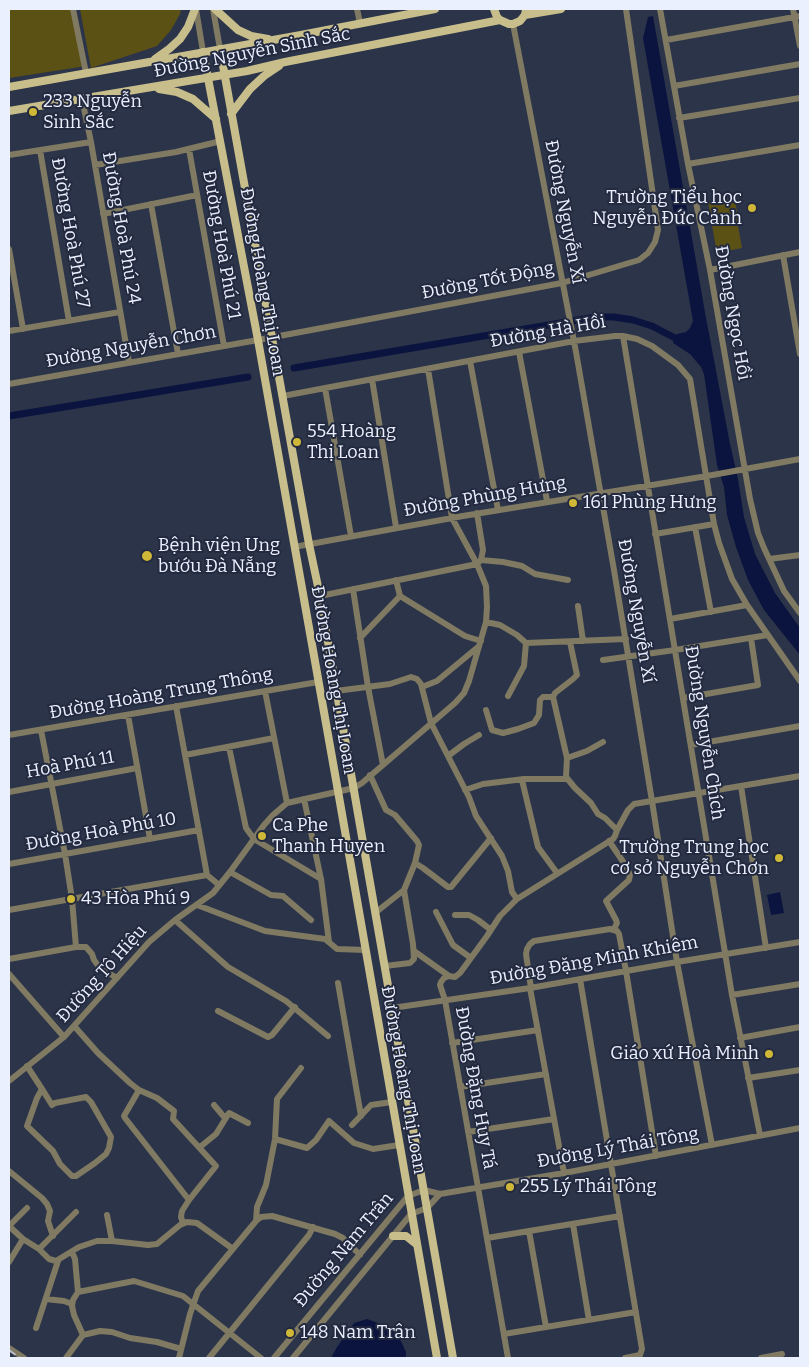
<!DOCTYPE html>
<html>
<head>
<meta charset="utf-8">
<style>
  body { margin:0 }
  #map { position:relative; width:809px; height:1367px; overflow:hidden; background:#2c344a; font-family:Bitter,serif }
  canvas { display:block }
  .frame { position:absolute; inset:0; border:10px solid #ebf0ff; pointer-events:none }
</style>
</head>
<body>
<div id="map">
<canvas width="809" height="1367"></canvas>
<div class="frame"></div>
</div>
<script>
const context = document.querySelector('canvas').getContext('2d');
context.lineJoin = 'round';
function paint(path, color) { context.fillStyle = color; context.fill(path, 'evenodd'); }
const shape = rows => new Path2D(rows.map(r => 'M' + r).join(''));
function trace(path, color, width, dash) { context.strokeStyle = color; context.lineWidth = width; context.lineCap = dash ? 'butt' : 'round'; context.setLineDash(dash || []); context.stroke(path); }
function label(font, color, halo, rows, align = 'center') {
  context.font = font + ' Bitter,serif'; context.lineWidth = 4; context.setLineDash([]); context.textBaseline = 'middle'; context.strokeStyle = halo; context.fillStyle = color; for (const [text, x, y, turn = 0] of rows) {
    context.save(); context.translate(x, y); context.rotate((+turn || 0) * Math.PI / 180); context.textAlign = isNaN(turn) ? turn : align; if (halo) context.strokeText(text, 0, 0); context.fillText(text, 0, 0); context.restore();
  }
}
paint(shape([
  [9,9,72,9,82,66,80,67,9,78],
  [80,9,181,9,180,14,171,30,157,46,91,68],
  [735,198,737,213,711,217,708,203],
  [736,215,742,248,717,253,711,220]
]), '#5c5114');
paint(shape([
  [653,16,706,318,730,444,738,479,744,517,755,554,775,593,800,628,800,655,764,610,748,580,736,547,727,515,724,487,717,465,704,374,701,367,690,354,673,343,677,334,686,332,690,328,693,321,643,38,648,17],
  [780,892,784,913,771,915,767,895],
  [367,1319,391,1328,399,1337,406,1352,406,1358,331,1358,337,1347,354,1323]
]), '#0a143e');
trace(shape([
  [294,368,596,317,614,317,633,320,652,326,675,338],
  [9,416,248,377]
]), '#0a143e', 7);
trace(shape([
  [73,9,86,73],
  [196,9,203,52],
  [213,9,220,49],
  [357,9,360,23],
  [660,9,688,164,710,270,750,499,758,533,764,548,784,591,800,613],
  [793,9,800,46],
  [513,24,576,352,614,570,652,801,677,962,712,1145],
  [666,40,800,16],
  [674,86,800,64],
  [82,99,91,142,129,362],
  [679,118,800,98],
  [189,149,224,346],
  [40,150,69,321],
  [9,155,91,142],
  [688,164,800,145],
  [95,165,176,152,221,141],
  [151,204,178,354],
  [103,214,197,195],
  [9,249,23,329],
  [783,255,800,354],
  [710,270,800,252],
  [9,331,120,312],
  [623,336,732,995,760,1135],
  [519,352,547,501],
  [470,361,498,510],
  [372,379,396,527],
  [9,384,258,340,562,283,639,260,648,253,655,242,658,230,626,9],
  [325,388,351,536],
  [283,396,574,341,615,336,623,336,637,339,652,346,678,365,690,379,714,524,719,543,732,579,747,605,800,681],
  [695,527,711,612],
  [655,534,714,524],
  [294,547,463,516,707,476,800,459],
  [769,559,800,555],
  [481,560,503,562,522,566,535,574,568,580],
  [396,580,400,596],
  [353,589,368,687,383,765],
  [320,596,477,564,481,560,483,550,477,513],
  [578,606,583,641],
  [670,619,747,605],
  [486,622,500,625,517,635,526,643,626,639],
  [360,638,400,596,465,636,481,641],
  [603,660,675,650,768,635],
  [422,687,437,681,478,647],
  [265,691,287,803],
  [336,691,390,684,411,677,417,679,421,684,431,723,469,797,476,816,502,856,508,871,512,892,517,899],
  [508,696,524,666,526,643],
  [683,698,758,685,751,638],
  [176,706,207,875,219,885],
  [486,710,492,730,503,733,518,729,534,723,539,715,540,700,543,697,553,697],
  [128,715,150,839],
  [9,735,318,682],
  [691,745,800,726],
  [229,747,246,828,254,839,321,879],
  [185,755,274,738],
  [448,756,464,744,479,735],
  [567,758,587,751,603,742],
  [370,775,386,810,395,815,417,841,419,845,415,863,404,890,413,944,414,959,410,963,385,966],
  [566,777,575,788,591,803,598,814,605,818,617,830],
  [522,780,538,847,557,873],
  [741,786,766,948],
  [465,790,483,784,524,779,565,779,566,777,567,758,553,697,555,693,573,679,577,675,570,642],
  [9,792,137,768],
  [304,799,321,879,329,942],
  [609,841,626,866,630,875,629,880,606,901,616,920,617,923,614,929],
  [415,863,423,868,448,887,451,887,491,838],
  [9,864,199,830],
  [230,872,271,895,283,896,311,920],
  [197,905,265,931,325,939,337,949,365,950],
  [9,910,207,875],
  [436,912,453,945,471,958],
  [375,913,404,890],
  [455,915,469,915,478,920,491,930],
  [175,920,228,967,286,1001,328,1036],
  [76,947,86,947,92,954,94,960,100,968,117,978],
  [414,951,449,976],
  [9,959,76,947,72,899,65,854,41,730],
  [9,974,64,1037],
  [580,979,642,1349,640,1355,625,1358],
  [338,983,361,1116],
  [530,988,564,1173],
  [531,988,526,954,527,949,530,944,534,941,610,929,617,931,619,934,626,971,656,1156],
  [732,995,800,984],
  [392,1008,530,988,677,962,800,942],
  [218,1011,268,1037,272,1035,295,1007],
  [75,1027,98,1053,130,1083,139,1090,157,1098,174,1111,173,1119,216,1166,189,1200,182,1211,181,1217,183,1223],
  [740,1038,800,1027],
  [452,1043,538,1030],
  [27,1066,42,1089,52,1105,55,1103,86,1097,91,1102,111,1137,109,1148,106,1154,95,1163,76,1176,72,1176,60,1164,53,1151,27,1126,37,1098,42,1089],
  [748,1078,800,1070],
  [9,1081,64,1037,149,942,175,920,213,893,230,872,264,825,273,815,287,803,354,788,362,783,455,703,464,693,469,681,486,622,487,607,486,586,477,564,452,518,428,369],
  [460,1087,546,1074],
  [139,1090,124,1116,125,1118,189,1200],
  [214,1105,225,1118],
  [352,1125,371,1105,392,1102],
  [468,1132,554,1119],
  [275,1139,307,1148,316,1140,329,1121,354,1143,373,1149,399,1145],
  [200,1147,216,1134,229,1113,248,1123],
  [9,1171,42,1198,47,1204,50,1211,48,1221,53,1236],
  [107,1215,112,1241],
  [256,1221,257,1207,266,1185,275,1139,277,1099,301,1068],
  [573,1224,589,1320],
  [9,1226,23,1239,39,1249,49,1259,56,1261,79,1247,97,1241,112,1241,148,1245,157,1244,180,1225,187,1222,197,1223,233,1249],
  [9,1226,27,1208],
  [529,1231,546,1327],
  [487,1238,620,1216],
  [39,1249,76,1212],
  [72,1252,75,1259,78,1292,73,1300,72,1306,74,1315,83,1335],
  [9,1262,23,1239],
  [78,1292,134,1281,183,1296,261,1358],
  [46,1299,64,1301,72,1304],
  [36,1328,58,1261],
  [504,1334,636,1312],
  [9,1348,24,1358],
  [66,1358,83,1335,100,1331,112,1332,130,1338,157,1342,181,1349],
  [179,1358,190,1314,198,1291,256,1221,261,1217,272,1216,335,1234,343,1238,360,1255],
  [209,1358,309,1235,313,1227],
  [274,1358,408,1196,424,1190,440,1194,564,1173,800,1128],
  [293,1358,411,1214,427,1208,440,1194],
  [508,1358,445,1000,440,985,441,982,444,978,449,976,455,977,460,973,487,936,500,916,517,899,613,839,615,836,617,830,628,810,634,804,800,776],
  [761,1358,782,1354]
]), '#7f7a61', 6);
trace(shape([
  [215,9,238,30,251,36,268,39],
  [494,9,497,17,500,20,509,24,513,24,520,21,525,15,526,9],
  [525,15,561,9],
  [220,49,309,544,320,596,453,1358],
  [203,52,258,340,338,791,437,1358],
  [155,59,169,49,180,39,188,27,195,9],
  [9,87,301,35,435,9],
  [159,89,177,92,193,99,216,119],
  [9,111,247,71,285,62,500,20],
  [231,114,250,89,264,76,279,66],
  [393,1236,406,1236,416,1244]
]), '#c8be8b', 8);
trace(shape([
  [9,1350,20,1358]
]), '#b8bdce', 2, [8, 4]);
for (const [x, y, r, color] of [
  [33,112,5,"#cfb837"],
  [752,208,5,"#cfb837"],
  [297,442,5,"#cfb837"],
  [573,503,5,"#cfb837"],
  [147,556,6,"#cfb837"],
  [262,836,5,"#cfb837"],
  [779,858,5,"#cfb837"],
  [71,899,5,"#cfb837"],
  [769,1054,5,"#cfb837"],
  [510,1187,5,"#cfb837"],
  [290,1333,5,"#cfb837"]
]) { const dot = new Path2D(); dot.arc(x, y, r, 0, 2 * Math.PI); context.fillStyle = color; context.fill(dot); trace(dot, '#232a3f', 2); }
label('18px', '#ebf0ff', '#232a3f', [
  ["Đường Nguyễn Sinh Sắc",252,53,-11],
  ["Đường Nguyễn Xí",564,212,79],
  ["Đường Hoà Phú 24",121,228,80],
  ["Đường Hoà Phú 27",70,233,80],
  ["Đường Hoà Phú 21",221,245,80],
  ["Đường Tốt Động",488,281,-11],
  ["Đường Hoàng Thị Loan",262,282,80],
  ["Đường Ngọc Hồi",732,313,80],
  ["Đường Hà Hồi",548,332,-10],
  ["Đường Nguyễn Chơn",131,347,-10],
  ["Đường Phùng Hưng",485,497,-10],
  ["Đường Nguyễn Xí",636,611,80],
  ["Đường Hoàng Thị Loan",333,680,80],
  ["Đường Hoàng Trung Thông",161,694,-10],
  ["Đường Nguyễn Chích",704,733,81],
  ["Hoà Phú 11",70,765,-10],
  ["Đường Hoà Phú 10",101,832,-10],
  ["Đường Đặng Minh Khiêm",594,961,-10],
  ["Đường Tô Hiệu",102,974,-48],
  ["Đường Hoàng Thị Loan",403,1080,80],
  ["Đường Đặng Huy Tá",475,1088,80],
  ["Đường Lý Thái Tông",618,1148,-10],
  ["Đường Nam Trân",344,1250,-50]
]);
label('18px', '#ebf0ff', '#232a3f', [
  ["233 Nguyễn",43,102],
  ["Sinh Sắc",43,123],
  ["Trường Tiểu học",742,198,"right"],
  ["Nguyễn Đức Cảnh",742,219,"right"],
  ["554 Hoàng",307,432],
  ["Thị Loan",307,453],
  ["161 Phùng Hưng",583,503],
  ["Bệnh viện Ung",158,546],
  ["bướu Đà Nẵng",158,567],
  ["Ca Phe",272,826],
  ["Thanh Huyen",272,847],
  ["Trường Trung học",769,848,"right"],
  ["cơ sở Nguyễn Chơn",769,869,"right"],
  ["43 Hòa Phú 9",81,899],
  ["Giáo xứ Hoà Minh",759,1054,"right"],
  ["255 Lý Thái Tông",520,1187],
  ["148 Nam Trân",300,1333]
], 'left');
</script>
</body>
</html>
